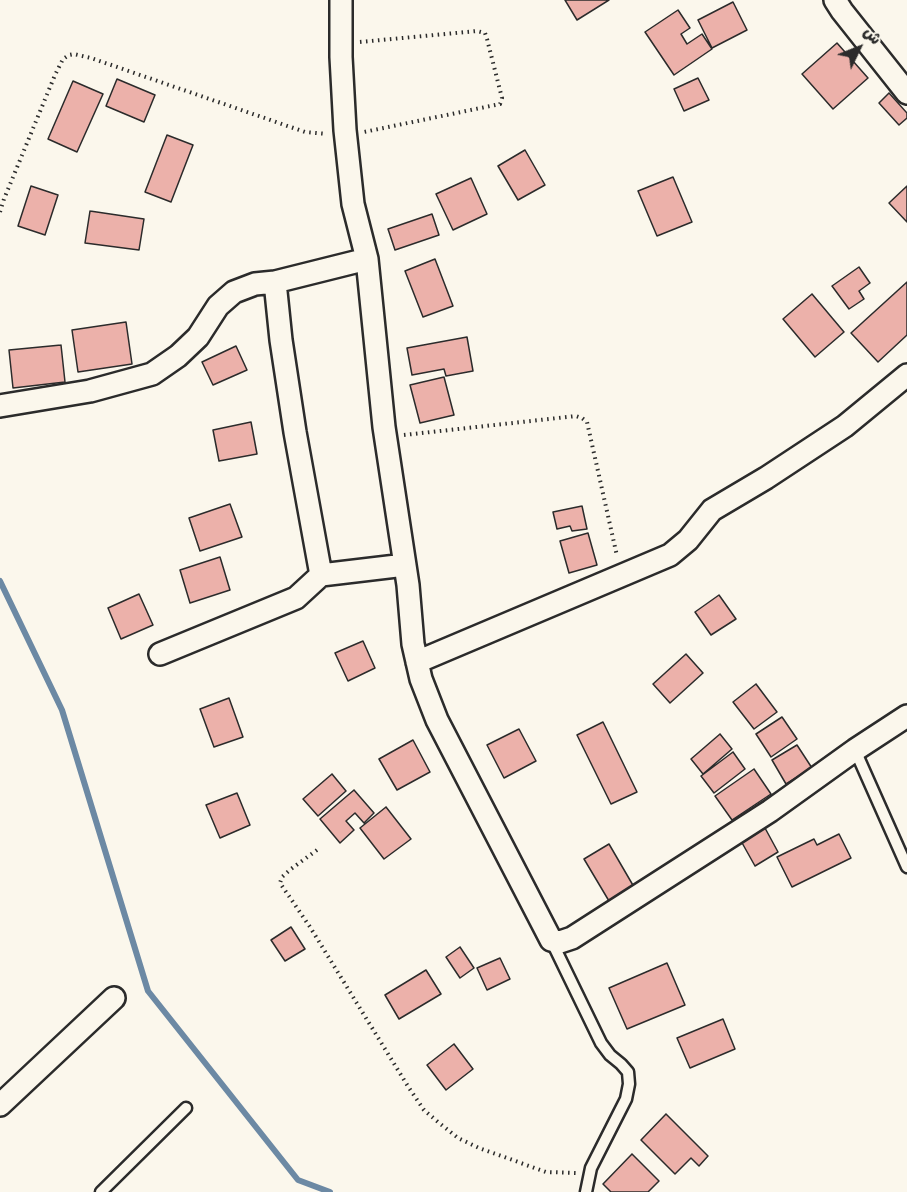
<!DOCTYPE html>
<html>
<head>
<meta charset="utf-8">
<style>
  body { margin:0 }
  #map { position:relative; width:907px; height:1192px; overflow:hidden; background:#fbf7ec; font-family:"Comic Neue","Playpen Sans Arabic",sans-serif }
  canvas { display:block }
  .north { position:absolute; left:829px; top:18px; width:60px; height:60px; -webkit-text-stroke:4px #fbf7ec; paint-order:stroke; rotate:47deg; font-size:16px; font-weight:700; line-height:24px; text-align:center; color:#2b2b2b }
  .north::after { content:''; display:block; margin:auto; width:21px; height:27px; background:#2b2b2b; clip-path:polygon(50% 0,100% 100%,50% 72%,0 100%) }
</style>
</head>
<body>
<div id="map">
<canvas width="907" height="1192"></canvas>
<div class="north">ش</div>
</div>
<script>
const context = document.querySelector('canvas').getContext('2d');
context.lineJoin = 'round';
const shape = rows => new Path2D(rows.map(r => 'M' + r).join(''));
function trace(path, color, width, dash) { context.strokeStyle = color; context.lineWidth = width; context.lineCap = dash ? 'butt' : 'round'; context.setLineDash(dash || []); context.stroke(path); }
function paint(path, color) { context.fillStyle = color; context.fill(path, 'evenodd'); }
trace(shape([
  [0,581,62,710,148,991,298,1180,330,1192]
]), '#6c89a4', 6);
const building = shape([
  [565,0,609,0,577,20,565,0],
  [733,2,747,30,712,48,698,20,733,2],
  [678,10,690,28,681,34,687,44,702,34,712,49,674,75,645,32,678,10],
  [837,43,868,78,833,109,802,74,837,43],
  [698,78,709,100,684,111,674,89,698,78],
  [117,79,155,95,144,122,106,106,117,79],
  [73,81,103,94,77,152,48,139,73,81],
  [889,93,907,113,907,118,899,125,879,103,889,93],
  [167,135,193,145,171,202,145,192,167,135],
  [525,150,545,185,518,200,498,166,525,150],
  [673,177,692,222,657,236,638,191,673,177],
  [471,178,487,214,453,230,436,194,471,178],
  [31,186,58,195,45,235,18,226,31,186],
  [907,186,907,222,889,203,907,186],
  [90,211,144,219,139,250,85,243,90,211],
  [432,214,439,235,395,250,388,229,432,214],
  [435,259,453,306,423,317,405,271,435,259],
  [859,267,870,283,859,291,864,299,849,309,832,286,859,267],
  [907,282,907,335,878,362,851,333,907,282],
  [812,294,844,332,815,357,783,319,812,294],
  [126,322,132,364,78,372,72,330,126,322],
  [467,337,473,371,446,376,444,369,412,375,407,348,467,337],
  [61,345,65,382,13,388,9,350,61,345],
  [236,346,247,370,213,385,202,362,236,346],
  [444,377,454,415,420,423,410,385,444,377],
  [251,422,257,454,219,461,213,430,251,422],
  [230,504,242,537,200,551,189,518,230,504],
  [582,506,587,529,572,531,570,526,557,529,553,512,582,506],
  [588,533,597,565,569,573,560,541,588,533],
  [220,557,230,590,190,603,180,570,220,557],
  [139,594,153,625,121,639,108,608,139,594],
  [719,595,736,619,711,635,695,612,719,595],
  [363,641,375,668,348,681,335,653,363,641],
  [686,654,703,673,670,703,653,684,686,654],
  [756,684,777,712,754,729,733,702,756,684],
  [229,698,243,737,214,747,200,709,229,698],
  [782,717,797,739,771,757,756,734,782,717],
  [603,722,637,792,611,804,577,735,603,722],
  [519,729,536,761,504,778,487,745,519,729],
  [720,734,732,749,703,774,691,759,720,734],
  [413,740,430,772,397,790,379,759,413,740],
  [797,745,812,768,786,784,772,760,797,745],
  [733,752,745,769,714,793,701,776,733,752],
  [754,769,771,794,732,820,715,796,754,769],
  [332,774,346,791,318,816,303,799,332,774],
  [354,790,374,813,364,823,355,813,346,821,354,830,340,843,320,819,354,790],
  [237,793,250,825,220,838,206,805,237,793],
  [386,807,411,839,384,859,360,828,386,807],
  [765,828,778,852,755,866,741,841,765,828],
  [839,834,851,858,792,887,777,857,814,839,817,845,839,834],
  [609,844,634,887,609,901,584,859,609,844],
  [291,927,305,949,285,961,271,940,291,927],
  [460,947,474,968,460,978,446,957,460,947],
  [500,958,510,979,487,990,477,968,500,958],
  [667,963,685,1005,627,1029,609,988,667,963],
  [426,970,441,994,399,1019,385,995,426,970],
  [723,1019,735,1049,690,1068,677,1038,723,1019],
  [454,1044,473,1069,446,1090,427,1065,454,1044],
  [666,1114,708,1156,699,1166,691,1158,675,1174,641,1140,666,1114],
  [632,1154,659,1181,648,1192,611,1192,603,1184,632,1154]
]);
paint(building, '#ecb1aa');
trace(building, '#2b2b2b', 1.5);
const lane = shape([
  [855,750,907,867],
  [551,940,601,1043,610,1055,621,1064,628,1072,629,1084,626,1099,591,1168,586,1192],
  [101,1192,186,1108]
]);
const street = shape([
  [341,0,341,57,345,130,353,204,367,259,384,427,408,585,413,644,421,679,437,720,551,940,560,942,572,938,770,811,855,750,907,716],
  [835,0,842,11,907,93],
  [275,282,281,340,295,432,321,575],
  [0,406,90,391,152,374,178,356,198,337,218,306,234,292,255,284,275,282,367,259],
  [160,654,296,598,321,575,405,565],
  [417,662,670,555,688,540,712,510,766,478,845,426,907,375],
  [0,1105,114,998]
]);
trace(lane, '#2b2b2b', 15);
trace(street, '#2b2b2b', 26);
trace(shape([
  [360,42,477,31,485,33,487,39,502,98,500,104,364,132],
  [0,212,4,199,55,75,63,59,69,55,74,54,91,58,305,132,327,134],
  [404,435,576,416,582,418,587,422,617,556],
  [317,850,291,869,282,877,280,883,310,927,409,1088,424,1110,438,1122,458,1138,479,1148,546,1172,577,1173]
]), '#2b2b2b', 4, [1.5, 4.5]);
trace(lane, '#fbf7ec', 10);
trace(street, '#fbf7ec', 21);
</script>
</body>
</html>
